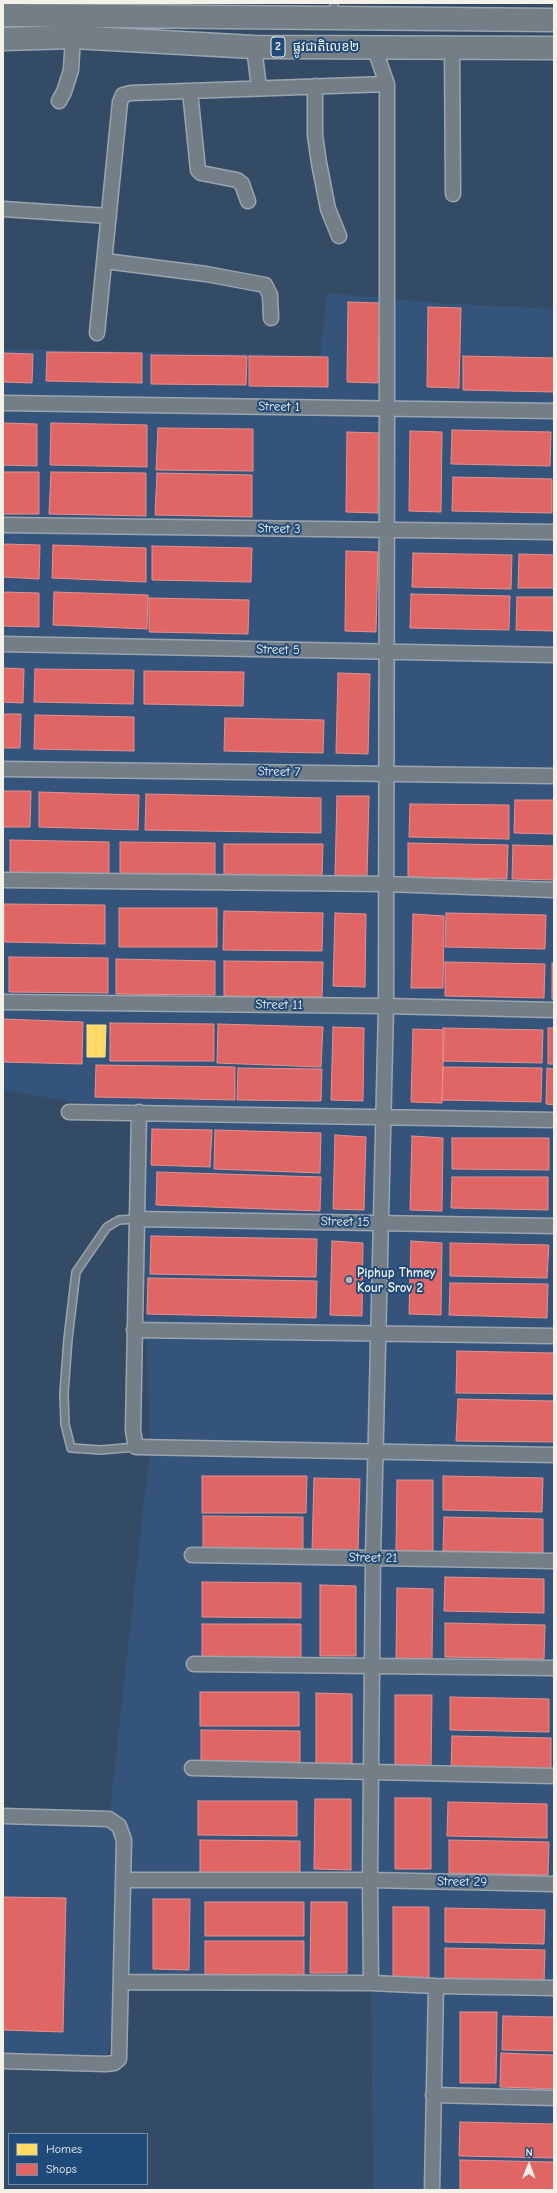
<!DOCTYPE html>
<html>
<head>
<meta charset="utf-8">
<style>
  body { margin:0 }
  #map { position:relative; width:557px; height:2193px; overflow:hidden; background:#344b65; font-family:"Comic Neue",sans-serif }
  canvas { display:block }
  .frame { position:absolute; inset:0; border:4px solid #f4f1e8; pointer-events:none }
  .legend { position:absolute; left:8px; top:2133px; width:140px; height:52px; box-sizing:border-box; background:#1f4a7a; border:1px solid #748da6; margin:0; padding:5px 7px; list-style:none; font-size:12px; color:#f4f1e8 }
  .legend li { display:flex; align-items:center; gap:8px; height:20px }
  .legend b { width:20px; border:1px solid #748da6 }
  .north { position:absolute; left:509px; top:2145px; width:40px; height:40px; -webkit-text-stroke:3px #1f4a7a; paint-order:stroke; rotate:1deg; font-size:11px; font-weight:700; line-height:16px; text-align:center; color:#f4f1e8 }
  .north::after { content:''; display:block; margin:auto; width:14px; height:18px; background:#f4f1e8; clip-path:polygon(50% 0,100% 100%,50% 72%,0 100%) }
</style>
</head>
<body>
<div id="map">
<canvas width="557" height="2193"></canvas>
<div class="frame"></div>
<ul class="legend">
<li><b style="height:11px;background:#ffd966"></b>Homes</li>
<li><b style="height:11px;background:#e06666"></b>Shops</li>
</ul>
<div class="north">N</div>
</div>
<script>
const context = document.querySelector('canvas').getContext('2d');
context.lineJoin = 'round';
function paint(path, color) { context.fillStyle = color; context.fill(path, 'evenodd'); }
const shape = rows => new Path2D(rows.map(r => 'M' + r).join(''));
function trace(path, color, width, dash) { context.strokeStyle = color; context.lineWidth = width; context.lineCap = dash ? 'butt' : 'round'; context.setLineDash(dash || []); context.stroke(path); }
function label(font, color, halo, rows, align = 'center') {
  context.font = font + ' "Comic Neue","Noto Sans Khmer",sans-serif'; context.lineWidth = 4; context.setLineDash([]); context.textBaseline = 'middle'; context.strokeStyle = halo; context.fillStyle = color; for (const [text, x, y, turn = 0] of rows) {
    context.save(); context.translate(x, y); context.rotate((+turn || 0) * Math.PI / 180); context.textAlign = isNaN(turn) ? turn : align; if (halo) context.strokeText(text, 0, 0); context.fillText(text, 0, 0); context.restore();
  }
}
paint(shape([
  [327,293,438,303,554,309,554,2190,373,2190,371,1983,121,1982,106,2064,3,2060,3,1816,109,1819,150,1447,139,1113,3,1090,3,349,320,355]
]), '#35547b');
const homes = shape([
  [87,1025,106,1025,105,1057,87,1057,87,1025]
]);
paint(homes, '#ffd966');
trace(homes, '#fce08d', 1);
const shops = shape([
  [348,302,380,303,378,383,347,382,348,302],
  [428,307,461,308,459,388,427,387,428,307],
  [47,352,142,353,142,383,46,381,47,352],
  [3,353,33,354,32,383,3,382,3,353],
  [151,355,247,356,246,385,151,384,151,355],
  [249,356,328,357,328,387,249,386,249,356],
  [463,356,554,358,554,392,463,390,463,356],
  [3,423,37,424,37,466,3,465,3,423],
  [51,423,147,425,147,467,50,465,51,423],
  [158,428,253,429,253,471,156,470,158,428],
  [452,430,551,432,550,466,451,464,452,430],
  [410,431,442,432,441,512,409,511,410,431],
  [347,432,379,433,378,513,346,512,347,432],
  [3,472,39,472,39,514,3,514,3,472],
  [51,472,146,473,146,516,49,514,51,472],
  [157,473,252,475,252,517,155,515,157,473],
  [453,477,552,479,552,513,452,511,453,477],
  [3,544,40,545,39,579,3,577,3,544],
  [53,545,146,548,146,582,52,578,53,545],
  [152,546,252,548,251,582,152,580,152,546],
  [346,551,378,552,376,632,345,631,346,551],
  [413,553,512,555,511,589,412,587,413,553],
  [519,554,554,555,554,588,518,588,519,554],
  [3,592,39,593,39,627,3,626,3,592],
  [54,592,148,595,147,629,53,625,54,592],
  [411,594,510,596,509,630,410,628,411,594],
  [517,597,554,597,554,631,516,630,517,597],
  [149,598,249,600,248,634,149,632,149,598],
  [3,668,24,669,23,703,3,702,3,668],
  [35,669,134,670,133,704,34,702,35,669],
  [144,671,244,672,243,706,144,704,144,671],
  [338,673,370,674,368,754,336,753,338,673],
  [3,714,21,714,20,748,3,748,3,714],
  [35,715,134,717,134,751,34,749,35,715],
  [225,718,324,720,323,753,224,751,225,718],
  [3,791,31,791,30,827,3,827,3,791],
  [39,792,139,795,138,830,39,827,39,792],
  [146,794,321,798,321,833,145,830,146,794],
  [337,796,369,796,367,876,335,875,337,796],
  [515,800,554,800,554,834,514,833,515,800],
  [410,804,509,805,509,839,409,837,410,804],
  [10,840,109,842,109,877,10,875,10,840],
  [120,842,215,843,215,877,120,876,120,842],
  [408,843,508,845,507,879,408,877,408,843],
  [224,844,323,844,322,876,224,875,224,844],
  [513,845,554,846,554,880,512,879,513,845],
  [4,904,105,905,105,944,4,942,4,904],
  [119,908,217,908,217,947,119,947,119,908],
  [224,911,323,913,322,951,223,950,224,911],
  [335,913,366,914,365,987,333,986,335,913],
  [446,913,546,915,545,949,445,947,446,913],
  [413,914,444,916,443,988,411,988,413,914],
  [9,957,108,958,108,993,9,992,9,957],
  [116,959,215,961,215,995,116,994,116,959],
  [224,961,323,962,322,997,224,996,224,961],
  [445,962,545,964,544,998,445,996,445,962],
  [552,963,554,963,554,999,552,999,552,963],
  [3,1019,83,1022,82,1064,3,1062,3,1019],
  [110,1023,214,1024,214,1061,110,1061,110,1023],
  [218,1024,323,1027,321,1067,217,1063,218,1024],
  [333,1027,364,1028,363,1101,331,1100,333,1027],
  [443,1028,543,1030,542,1063,443,1061,443,1028],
  [548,1028,554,1028,554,1064,548,1064,548,1028],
  [413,1029,444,1030,442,1103,411,1102,413,1029],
  [96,1065,235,1067,235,1100,95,1097,96,1065],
  [443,1067,542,1068,541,1102,442,1100,443,1067],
  [238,1068,322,1069,321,1101,237,1100,238,1068],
  [547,1068,554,1069,554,1105,546,1104,547,1068],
  [152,1129,212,1130,210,1167,151,1165,152,1129],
  [215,1130,321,1133,320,1173,214,1169,215,1130],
  [335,1135,366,1137,364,1210,333,1209,335,1135],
  [412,1136,443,1138,442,1211,410,1210,412,1136],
  [452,1138,549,1138,549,1170,452,1169,452,1138],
  [157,1172,321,1177,320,1211,156,1205,157,1172],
  [452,1177,548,1177,548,1210,451,1208,452,1177],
  [151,1236,317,1239,316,1277,150,1274,151,1236],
  [332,1241,363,1243,362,1316,330,1315,332,1241],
  [411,1241,442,1243,441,1315,409,1314,411,1241],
  [450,1243,549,1245,547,1278,450,1276,450,1243],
  [148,1278,317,1281,316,1318,147,1314,148,1278],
  [450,1283,548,1284,547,1318,449,1315,450,1283],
  [457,1351,554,1353,554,1394,456,1393,457,1351],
  [458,1399,554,1401,554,1442,456,1441,458,1399],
  [202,1476,307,1476,306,1513,202,1513,202,1476],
  [443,1476,543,1478,542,1512,443,1510,443,1476],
  [314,1478,360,1479,358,1552,312,1550,314,1478],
  [397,1480,433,1480,433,1551,396,1551,397,1480],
  [203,1516,303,1517,303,1549,203,1549,203,1516],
  [444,1517,543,1519,543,1553,443,1551,444,1517],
  [445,1577,544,1579,544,1613,444,1611,445,1577],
  [202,1582,301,1583,301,1618,202,1617,202,1582],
  [320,1585,356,1586,356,1656,320,1656,320,1585],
  [397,1588,433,1589,432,1659,396,1659,397,1588],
  [445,1623,545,1625,544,1659,445,1657,445,1623],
  [202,1624,301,1624,301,1658,202,1658,202,1624],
  [200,1692,299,1692,299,1726,200,1726,200,1692],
  [316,1693,352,1694,352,1764,316,1764,316,1693],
  [395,1695,432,1695,431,1766,395,1765,395,1695],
  [450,1697,549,1699,549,1732,450,1730,450,1697],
  [201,1730,300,1731,300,1765,201,1765,201,1730],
  [452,1736,551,1738,551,1772,451,1770,452,1736],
  [395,1798,431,1798,431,1869,395,1869,395,1798],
  [315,1799,351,1799,351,1870,314,1869,315,1799],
  [198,1801,297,1801,297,1836,198,1835,198,1801],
  [448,1802,547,1804,547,1838,447,1836,448,1802],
  [200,1840,300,1841,300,1875,200,1874,200,1840],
  [449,1840,549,1842,548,1875,449,1873,449,1840],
  [3,1897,66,1898,63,2032,3,2030,3,1897],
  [153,1899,190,1899,189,1970,153,1969,153,1899],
  [205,1902,304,1902,304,1936,205,1936,205,1902],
  [311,1902,347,1902,347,1973,310,1973,311,1902],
  [393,1907,429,1907,429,1978,393,1977,393,1907],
  [445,1908,545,1910,544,1944,445,1942,445,1908],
  [205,1941,304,1941,304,1976,205,1975,205,1941],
  [445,1948,545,1950,544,1983,445,1982,445,1948],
  [460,2012,497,2012,496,2083,460,2083,460,2012],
  [503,2016,554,2017,554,2051,502,2050,503,2016],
  [501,2053,554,2055,554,2089,500,2087,501,2053],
  [460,2122,554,2124,554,2158,459,2156,460,2122],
  [460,2160,554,2162,554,2190,460,2190,460,2160]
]);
paint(shops, '#e06666');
trace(shops, '#e6908d', 1);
const lane = shape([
  [334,16,334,3],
  [136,1447,101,1450,71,1448,65,1424,64,1393,68,1339,76,1272,107,1227,119,1220,137,1219]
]);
const street = shape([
  [254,47,259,88],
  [374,47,387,84,387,409,386,1006,373,1558,370,1880,371,1983,436,1986,432,2190],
  [452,48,453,194],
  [315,86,315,135,319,163,328,209,339,236],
  [190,91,198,170,201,173,237,180,242,184,248,201],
  [59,101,64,92,71,70,73,37],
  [3,209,109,216],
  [105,261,206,274,265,285,270,295,271,318],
  [97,333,120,102,123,95,131,93,387,84],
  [3,403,554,411],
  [3,525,554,532],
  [3,644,554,655],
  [3,769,554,776],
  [3,880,386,884,554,890],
  [3,1002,386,1006,554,1010],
  [69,1112,554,1120],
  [139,1112,133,1431,136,1447,554,1455],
  [137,1219,554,1226],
  [134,1330,554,1336],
  [192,1555,554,1561],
  [194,1664,554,1668],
  [192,1768,554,1776],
  [3,1816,109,1819,119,1826,124,1840,119,2059,114,2063,106,2064,3,2061],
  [124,1880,370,1880,554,1884],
  [121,1982,371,1983],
  [436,1986,554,1988],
  [433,2095,554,2098]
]);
const highway = shape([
  [3,15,554,20],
  [3,39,73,37,254,47,554,48]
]);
trace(lane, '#9ba5af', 10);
trace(street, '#9ba5af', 17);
trace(highway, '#9ba5af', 25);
trace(lane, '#737e87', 7);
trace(street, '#737e87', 14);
trace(highway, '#737e87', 22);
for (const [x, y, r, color] of [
  [349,1280,4,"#b1b7ba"]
]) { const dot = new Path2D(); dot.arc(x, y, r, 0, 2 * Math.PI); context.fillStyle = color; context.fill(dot); trace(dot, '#1f4a7a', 1.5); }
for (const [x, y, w] of [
  [278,47,14]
]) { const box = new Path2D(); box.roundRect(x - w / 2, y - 10, w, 20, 3); context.fillStyle = '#1f4a7a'; context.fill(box); trace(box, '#f4f1e8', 1); }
label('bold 12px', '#f4f1e8', null, [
  ["2",278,47]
]);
label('13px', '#f4f1e8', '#1f4a7a', [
  ["ផ្លូវជាតិលេខ២",326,47],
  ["Street 1",279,407,1],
  ["Street 3",279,529,1],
  ["Street 5",278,650,1],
  ["Street 7",279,772,1],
  ["Street 11",279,1005,1],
  ["Street 15",345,1222,1],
  ["Street 21",373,1558,1],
  ["Street 29",462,1882,1]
]);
label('bold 13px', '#f4f1e8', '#1f4a7a', [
  ["Piphup Thmey",357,1273],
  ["Kour Srov 2",357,1288]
], 'left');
</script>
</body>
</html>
